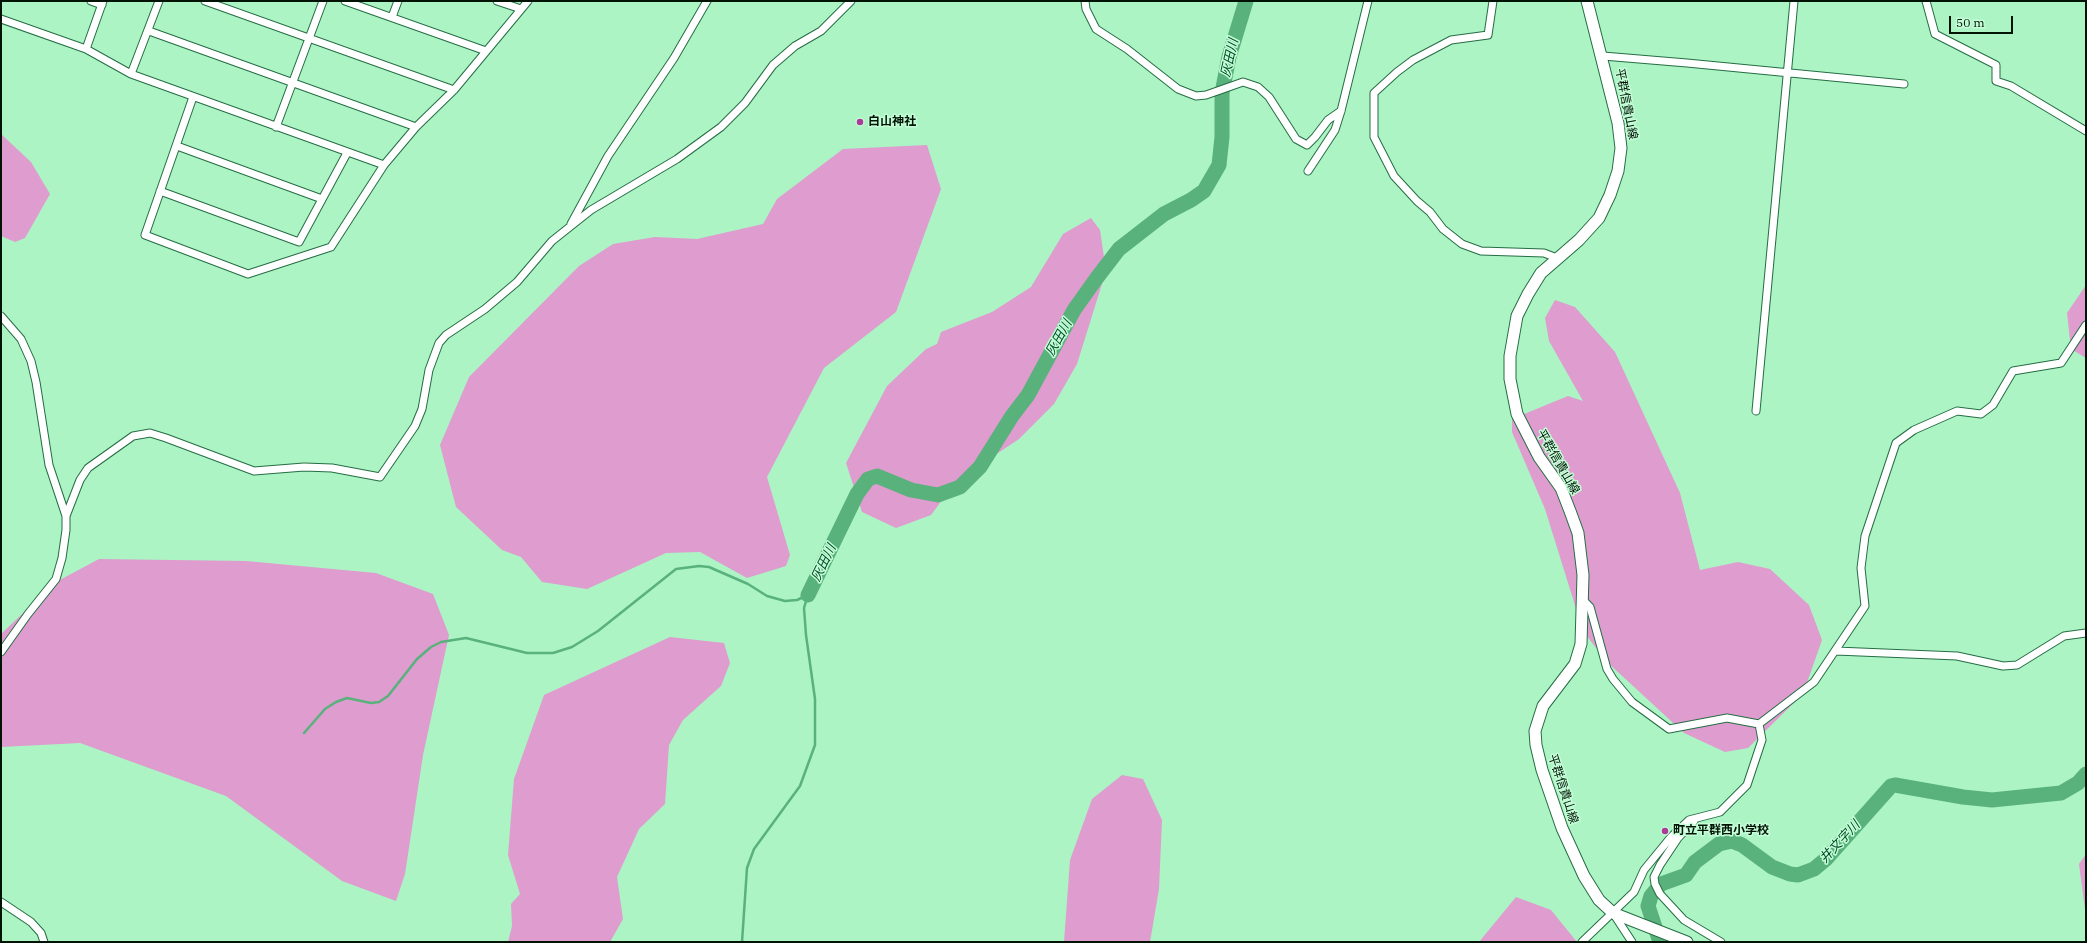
<!DOCTYPE html>
<html>
<head>
<meta charset="utf-8">
<style>
  body { margin:0 }
  #map { position:relative; width:2087px; height:943px; overflow:hidden; background:#acf4c4; font-family:"IBM Plex Serif",serif }
  canvas { display:block }
  .frame { position:absolute; inset:0; border:2px solid #001305; pointer-events:none }
  .scale { position:absolute; left:1949px; top:16px; width:64px; height:18px; box-sizing:border-box; border:2px solid #001305; border-top:0; padding-left:5px; font-size:12px; line-height:14px; white-space:nowrap; color:#001305; -webkit-text-stroke:3px #c4fed7; paint-order:stroke }
</style>
</head>
<body>
<div id="map">
<canvas width="2087" height="943"></canvas>
<div class="frame"></div>
<div class="scale">50 m</div>
</div>
<script>
const context = document.querySelector('canvas').getContext('2d');
context.lineJoin = 'round';
function paint(path, color) { context.fillStyle = color; context.fill(path, 'evenodd'); }
const shape = rows => new Path2D(rows.map(r => 'M' + r).join(''));
function trace(path, color, width, dash) { context.strokeStyle = color; context.lineWidth = width; context.lineCap = dash ? 'butt' : 'round'; context.setLineDash(dash || []); context.stroke(path); }
function label(font, color, halo, rows, align = 'center') {
  context.font = font + ' "IBM Plex Serif","Noto Sans JP",serif'; context.lineWidth = 3; context.setLineDash([]); context.textBaseline = 'middle'; context.strokeStyle = halo; context.fillStyle = color; for (const [text, x, y, turn = 0] of rows) {
    context.save(); context.translate(x, y); context.rotate((+turn || 0) * Math.PI / 180); context.textAlign = isNaN(turn) ? turn : align; if (halo) context.strokeText(text, 0, 0); context.fillText(text, 0, 0); context.restore();
  }
}
paint(shape([
  [1,134,31,162,50,194,25,238,15,242,1,236],
  [927,145,941,189,896,312,824,368,767,477,790,555,786,566,747,578,700,552,666,553,587,589,542,582,521,557,502,550,456,507,440,445,469,377,579,266,613,244,655,237,697,239,763,224,777,199,843,149],
  [1091,218,1100,230,1106,271,1077,364,1054,404,1019,439,956,481,931,515,896,528,862,512,846,463,887,386,926,349,937,344,941,332,992,312,1031,287,1063,234],
  [2086,285,2086,358,2071,349,2067,313],
  [1555,300,1575,307,1615,352,1680,493,1700,570,1738,562,1770,569,1809,605,1822,640,1803,694,1748,748,1725,752,1684,733,1606,661,1583,631,1545,509,1512,432,1512,419,1568,396,1583,401,1549,341,1545,318],
  [99,559,246,561,376,573,433,594,449,635,423,755,405,874,396,901,342,881,226,796,80,743,1,747,1,634,56,582],
  [670,637,724,643,730,663,721,686,683,720,669,745,665,804,639,829,617,877,623,919,610,942,508,942,512,926,511,904,520,894,508,855,514,779,544,695],
  [1122,775,1143,779,1162,820,1159,889,1150,942,1064,942,1070,860,1092,799],
  [2086,854,2086,917,2079,864],
  [1516,897,1551,910,1577,942,1479,942]
]), '#de9ccf');
trace(shape([
  [304,733,325,709,336,702,347,698,371,703,379,702,388,696,417,659,431,647,441,642,466,638,527,653,553,653,572,647,598,631,676,569,699,566,709,567,748,584,767,596,785,601,797,600,808,595],
  [742,942,747,868,754,849,800,786,815,745,815,699,806,635,804,608,808,595]
]), '#59b17b', 2.5);
trace(shape([
  [808,595,857,494,868,479,877,476,911,490,938,495,960,487,980,467,1012,416,1028,395,1074,310,1096,279,1119,249,1164,214,1191,200,1204,191,1219,165,1222,137,1222,93,1229,57,1246,1],
  [1660,942,1648,906,1651,896,1661,884,1686,875,1695,862,1719,844,1732,841,1742,845,1772,867,1790,874,1798,875,1814,869,1826,859,1891,786,1895,785,1963,797,1992,800,2061,793,2078,783,2086,774]
]), '#59b17b', 15);
const minor = shape([
  [91,1,102,5],
  [205,1,454,90],
  [345,1,486,51],
  [497,1,521,9],
  [1085,1,1086,9,1096,29,1127,49,1178,89,1196,96,1206,95,1243,82,1258,87,1269,97,1296,139,1307,145,1315,137,1328,120,1341,111],
  [1493,1,1488,35,1451,40,1413,60,1397,72,1374,93,1374,137,1394,176,1417,201,1430,212,1443,229,1462,244,1481,251,1544,253,1557,258],
  [1926,1,1935,34,1996,65,1996,81,2011,86,2086,131],
  [392,17,398,1],
  [1,19,86,49,131,74,384,165],
  [149,31,416,127],
  [86,49,103,1],
  [1603,56,1687,63,1904,84],
  [131,74,159,1],
  [193,97,145,235,248,274,331,247,384,165,416,127,454,90,528,1],
  [276,127,323,1],
  [177,146,322,199],
  [1308,171,1335,130,1341,111,1368,1],
  [160,191,299,242,347,153],
  [571,224,608,156,674,58,707,1],
  [1,316,21,339,31,361,36,382,49,465,66,516,66,530,62,558,56,579,28,614,1,652],
  [1756,411,1794,1],
  [66,516,80,480,88,468,133,436,150,433,166,438,254,471,304,467,332,468,380,477,415,426,422,409,429,370,439,343,446,335,485,309,517,282,552,241,591,210,677,159,721,127,745,103,773,65,795,46,821,31,851,1],
  [1583,600,1590,607,1607,669,1613,679,1632,702,1669,729,1727,718,1759,724],
  [1836,651,1957,656,2003,666,2017,665,2064,636,2086,633],
  [1759,724,1814,682,1865,606,1861,568,1865,536,1896,443,1914,430,1957,411,1981,414,1993,405,2013,371,2061,363,2086,325],
  [1694,821,1678,838,1660,865,1654,877,1655,884,1660,894,1684,920,1721,942],
  [1,902,31,922,41,933,44,942],
  [1613,913,1632,942],
  [1582,942,1634,892,1644,870,1671,837,1689,820,1720,812,1747,785,1762,740,1759,724]
]);
const secondary = shape([
  [1587,1,1618,123,1621,148,1618,171,1610,195,1599,218,1579,240,1541,273,1528,294,1517,316,1510,356,1510,379,1517,414,1539,457,1561,488,1570,511,1578,533,1583,575,1581,644,1575,664,1543,706,1535,731,1536,745,1542,770,1562,828,1584,876,1599,900,1613,913,1687,942]
]);
trace(minor, '#256d44', 9);
trace(secondary, '#256d44', 13);
trace(minor, '#fff', 7);
trace(secondary, '#fff', 11);
for (const [x, y, r, color] of [
  [860,122,4,"#aa3b98"],
  [1665,831,4,"#aa3b98"]
]) { const dot = new Path2D(); dot.arc(x, y, r, 0, 2 * Math.PI); context.fillStyle = color; context.fill(dot); trace(dot, '#c4fed7', 1.5); }
label('12px', '#001305', '#c4fed7', [
  ["平群信貴山線",1626,104,79],
  ["平群信貴山線",1558,462,60],
  ["平群信貴山線",1563,789,72]
]);
label('bold 12px', '#001305', '#c4fed7', [
  ["白山神社",868,122],
  ["町立平群西小学校",1673,831]
], 'left');
label('italic 13px', '#024b28', '#c4fed7', [
  ["灰田川",1230,58,-77],
  ["灰田川",1059,338,-61],
  ["灰田川",824,563,-64],
  ["井文字川",1840,842,-47]
]);
</script>
</body>
</html>
